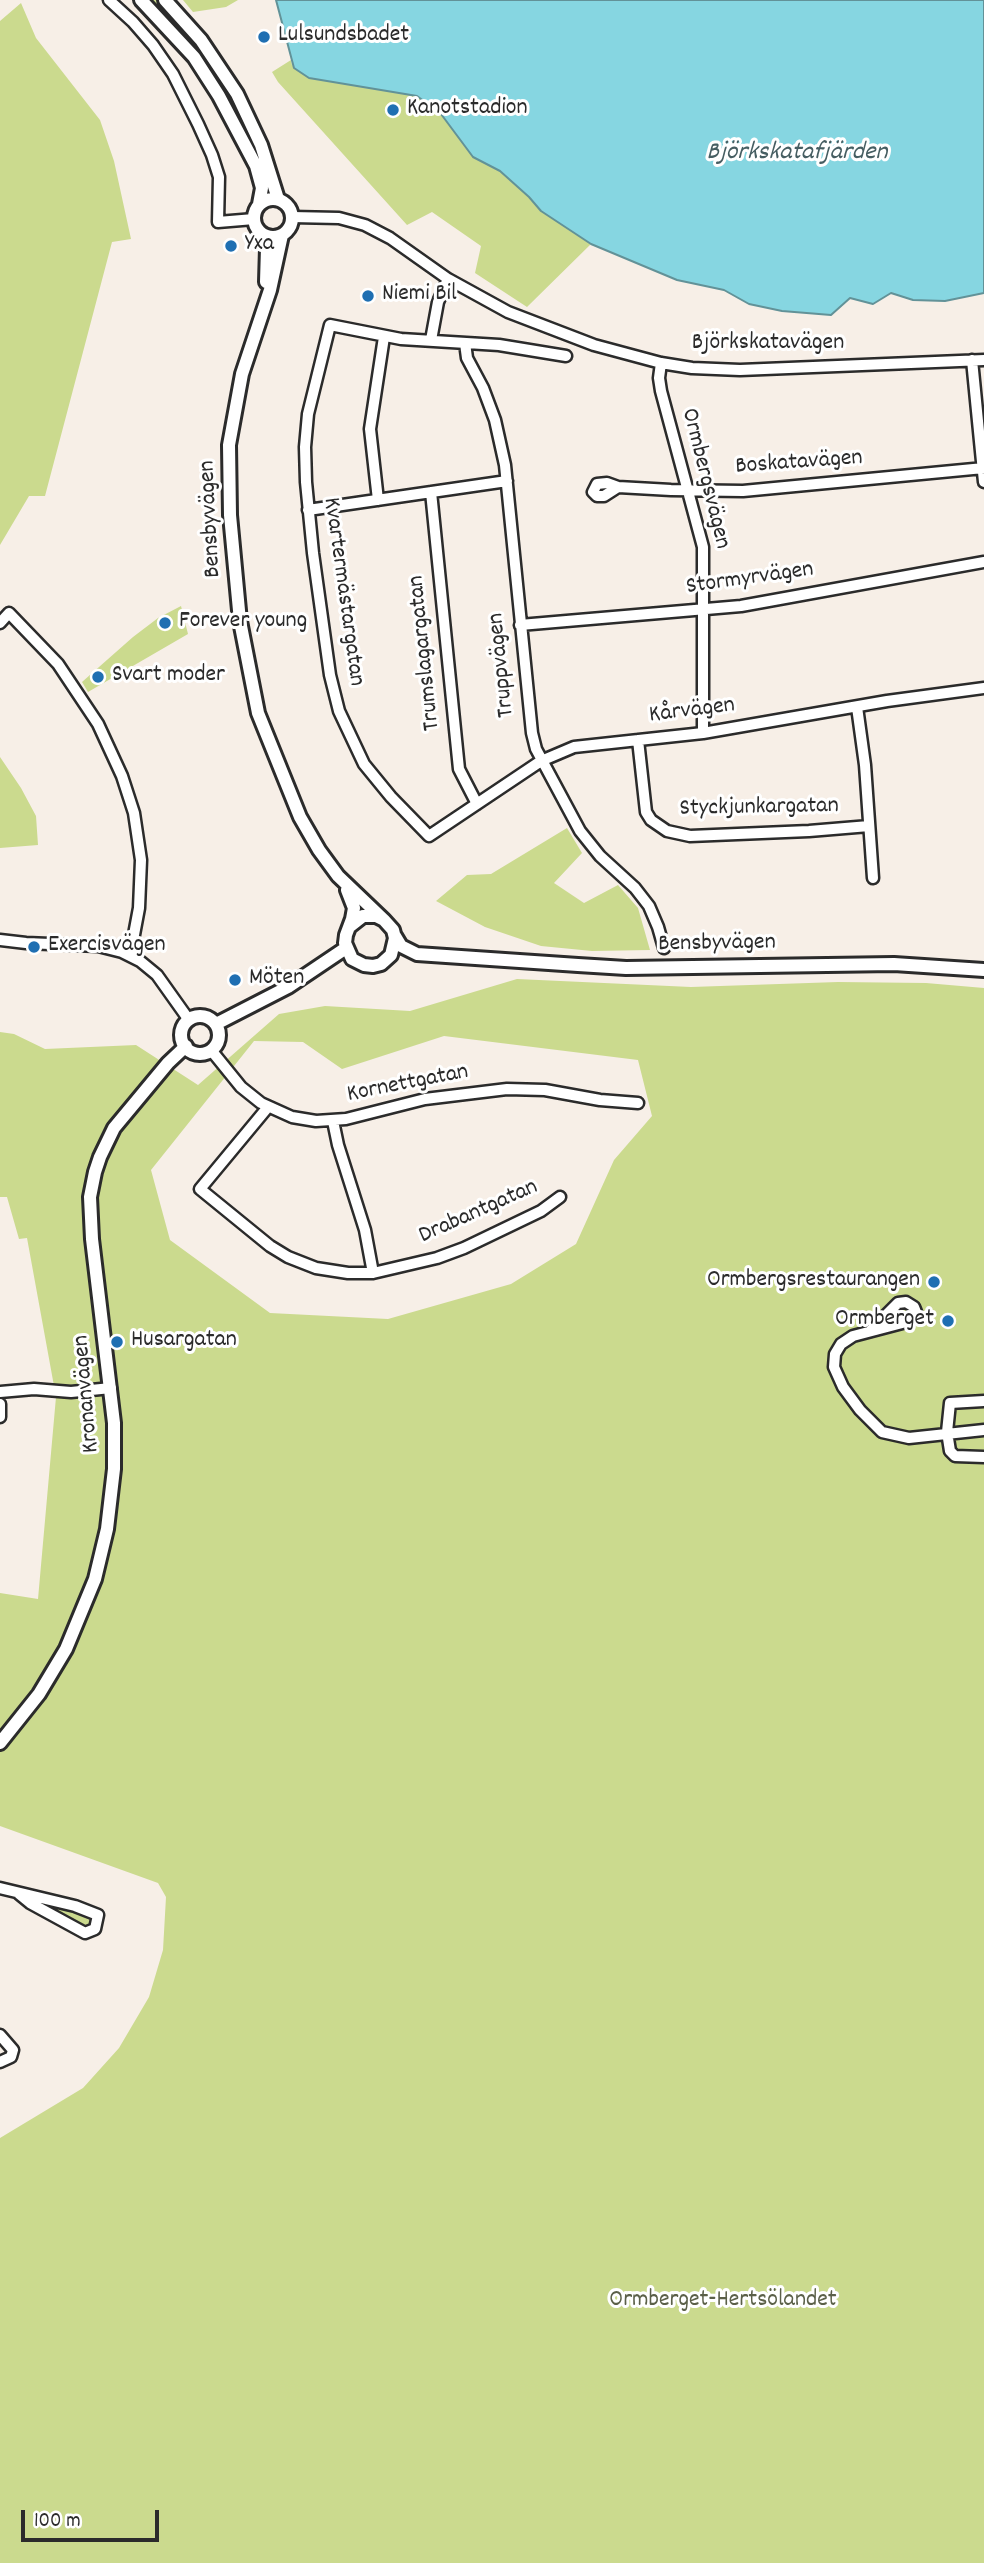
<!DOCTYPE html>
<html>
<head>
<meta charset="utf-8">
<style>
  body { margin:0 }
  #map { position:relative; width:984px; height:2563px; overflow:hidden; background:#f7efe7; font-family:Dekko,sans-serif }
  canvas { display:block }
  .scale { position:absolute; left:21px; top:2510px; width:138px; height:32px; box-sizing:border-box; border:4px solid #2b2b2b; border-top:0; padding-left:9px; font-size:21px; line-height:24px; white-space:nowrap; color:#2b2b2b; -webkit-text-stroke:5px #fff; paint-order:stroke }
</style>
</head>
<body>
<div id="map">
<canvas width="984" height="2563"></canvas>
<div class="scale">100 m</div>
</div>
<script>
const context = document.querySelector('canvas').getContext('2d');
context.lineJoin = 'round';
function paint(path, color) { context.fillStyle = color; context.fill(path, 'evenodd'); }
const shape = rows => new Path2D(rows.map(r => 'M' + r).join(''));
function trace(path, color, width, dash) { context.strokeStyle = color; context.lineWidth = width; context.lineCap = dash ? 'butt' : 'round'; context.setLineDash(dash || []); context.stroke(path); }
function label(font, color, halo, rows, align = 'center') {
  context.font = font + ' Dekko,sans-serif'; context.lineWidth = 6; context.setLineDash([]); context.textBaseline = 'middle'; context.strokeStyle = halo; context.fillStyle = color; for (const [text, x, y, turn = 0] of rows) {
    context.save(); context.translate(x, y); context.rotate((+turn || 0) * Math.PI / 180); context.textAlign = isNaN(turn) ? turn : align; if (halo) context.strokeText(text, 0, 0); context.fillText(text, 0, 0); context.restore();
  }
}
paint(shape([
  [150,0,156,0,201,49,237,106,263,165,260,165,233,107,213,76,181,32],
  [183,0,238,0,226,7,193,12],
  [21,3,36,38,100,120,114,161,131,239,112,242,45,496,29,496,0,545,0,21],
  [291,60,292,65,357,85,417,96,441,114,473,157,500,171,529,197,541,211,591,244,527,307,475,273,481,246,432,212,407,225,278,82,272,72],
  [181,606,188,634,88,692,82,682,133,637,158,618],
  [0,757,21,788,36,816,38,845,0,848],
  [567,828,582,853,554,883,584,903,618,885,638,908,650,950,592,951,541,946,485,927,436,901,467,875,491,874],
  [517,979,691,987,838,982,926,983,984,988,984,2563,0,2563,0,2138,83,2088,119,2048,149,1997,163,1950,166,1897,158,1883,0,1826,0,1593,38,1599,56,1397,27,1238,19,1239,7,1197,0,1197,0,1032,14,1034,45,1049,136,1045,198,1085,279,1014,325,1006,410,1011],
  [444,1036,638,1060,652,1116,614,1160,576,1244,511,1284,388,1319,270,1313,170,1240,151,1170,254,1041,303,1042,342,1069],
  [48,1905,92,1917,92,1926,84,1929,47,1908]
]), '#cbda8e');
const water = shape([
  [276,0,984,0,984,293,945,301,913,300,891,293,873,304,850,298,831,315,782,311,749,304,724,290,677,280,591,244,541,211,529,197,500,171,473,157,441,114,417,96,309,78,294,68,276,0]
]);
paint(water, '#86d6e1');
trace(water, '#629298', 2);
const street = shape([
  [109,0,133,22,153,45,173,74,198,124,212,155,219,177,218,222,254,219],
  [292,217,339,218,365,225,390,238,448,279,508,312,594,345,661,363,692,368,740,370,984,360],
  [431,340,438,302,448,279],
  [465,343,467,358,483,388,495,420,505,465,532,733,536,749,580,831,600,856,635,888,649,906,658,927,664,948],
  [566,356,499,345,401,339,330,325,308,414,305,447,306,482,313,553,330,675,339,711,364,764,391,797,429,836,541,761,574,747,703,733,887,701,984,688],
  [972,360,984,482],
  [661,363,659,378,661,391,703,547,703,733],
  [618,487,604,496,597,496,593,492,597,484,607,483,618,487,671,490,743,491,984,468],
  [431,492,459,769,477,804],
  [378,500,370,429,384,337],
  [308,510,507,481],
  [0,623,9,613,58,664,98,724,122,776,134,813,141,860,139,908,130,956],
  [520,625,741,606,984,562],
  [857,707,865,765,873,878],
  [638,740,646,812,651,820,667,831,690,836,809,831,869,826],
  [0,940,26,943,98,946,122,952,140,961,157,975,189,1020],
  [211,1050,241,1087,261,1103,292,1117,316,1121,346,1119,425,1099,507,1089,545,1090,600,1100,638,1103],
  [268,1107,200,1189,270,1246,288,1257,316,1268,348,1273,373,1273,437,1258,464,1248,541,1211,560,1197],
  [333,1121,338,1145,365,1230,373,1273],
  [871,1330,898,1303,906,1302,914,1307,916,1312,910,1321,853,1336,841,1344,835,1354,834,1367,843,1387,860,1410,882,1432,909,1438,984,1430],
  [0,1392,34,1389,71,1392,111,1388],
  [984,1401,950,1403,947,1432,950,1451,955,1456,984,1457],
  [0,1404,0,1417],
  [0,1888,75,1906,98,1915,95,1929,85,1933,30,1903,19,1894],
  [0,2035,13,2050,11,2057,0,2062]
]);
const secondary = shape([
  [141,0,194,57,219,96,256,166,262,188,259,204],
  [165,0,201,40,237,94,261,145,278,199],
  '254 218a19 19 0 1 1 38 0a19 19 0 1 1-38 0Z',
  [262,234,267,248,266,282],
  [282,235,270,290,242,374,229,445,230,515,240,621,258,713,300,817,319,850,338,876,384,920],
  [347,890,354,908,352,919,346,935,345,943,352,959,364,965,373,966,381,964,391,955,395,938,393,930,384,920,376,916,363,916,349,927],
  [395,936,401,946,417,954,578,965,626,968,894,964,984,970],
  '181 1035a19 19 0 1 1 38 0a19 19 0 1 1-38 0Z',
  [216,1024,288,987,346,948],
  [0,1743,39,1694,66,1649,95,1579,107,1529,114,1469,114,1423,92,1239,90,1197,95,1172,100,1157,114,1128,168,1063,186,1046]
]);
trace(street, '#2b2b2b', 15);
trace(secondary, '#2b2b2b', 18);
trace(street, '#fff', 10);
trace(secondary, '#fff', 12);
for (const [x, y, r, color] of [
  [264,37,7,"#1f6fb2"],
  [393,110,7,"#1f6fb2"],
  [231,246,7,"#1f6fb2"],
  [368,296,7,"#1f6fb2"],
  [165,623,7,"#1f6fb2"],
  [98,677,7,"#1f6fb2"],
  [34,947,7,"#1f6fb2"],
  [235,980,7,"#1f6fb2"],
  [934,1282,7,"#1f6fb2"],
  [948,1321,7,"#1f6fb2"],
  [117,1342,7,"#1f6fb2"]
]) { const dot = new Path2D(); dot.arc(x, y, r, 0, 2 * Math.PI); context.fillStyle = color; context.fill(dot); trace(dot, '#fff', 2.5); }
label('24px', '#2b2b2b', '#fff', [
  ["Lulsundsbadet",278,37],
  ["Kanotstadion",407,110],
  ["Yxa",245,246],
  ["Niemi Bil",382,296],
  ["Forever young",179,623],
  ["Svart moder",112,677],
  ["Exercisvägen",48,947],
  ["Möten",249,980],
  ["Ormbergsrestaurangen",920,1282,"right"],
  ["Ormberget",934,1321,"right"],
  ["Husargatan",131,1342]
], 'left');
label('24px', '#2b2b2b', '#fff', [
  ["Björkskatavägen",768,345],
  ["Boskatavägen",799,464,-4],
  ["Ormbergsvägen",704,479,76],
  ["Bensbyvägen",212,519,-93],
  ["Stormyrvägen",750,580,-8],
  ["Kvartermästargatan",342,592,82],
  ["Trumslagargatan",426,653,-96],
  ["Truppvägen",503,665,-96],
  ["Kårvägen",692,712,-7],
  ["Styckjunkargatan",759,809,-1],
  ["Bensbyvägen",717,945,-1],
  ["Kornettgatan",408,1085,-11],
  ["Drabantgatan",479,1213,-24],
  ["Kronanvägen",88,1394,-95]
]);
label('24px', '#5b6049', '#fff', [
  ["Ormberget-Hertsölandet",723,2302]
]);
label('italic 26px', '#465e62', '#fff', [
  ["Björkskatafjärden",797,154]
]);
</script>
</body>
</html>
